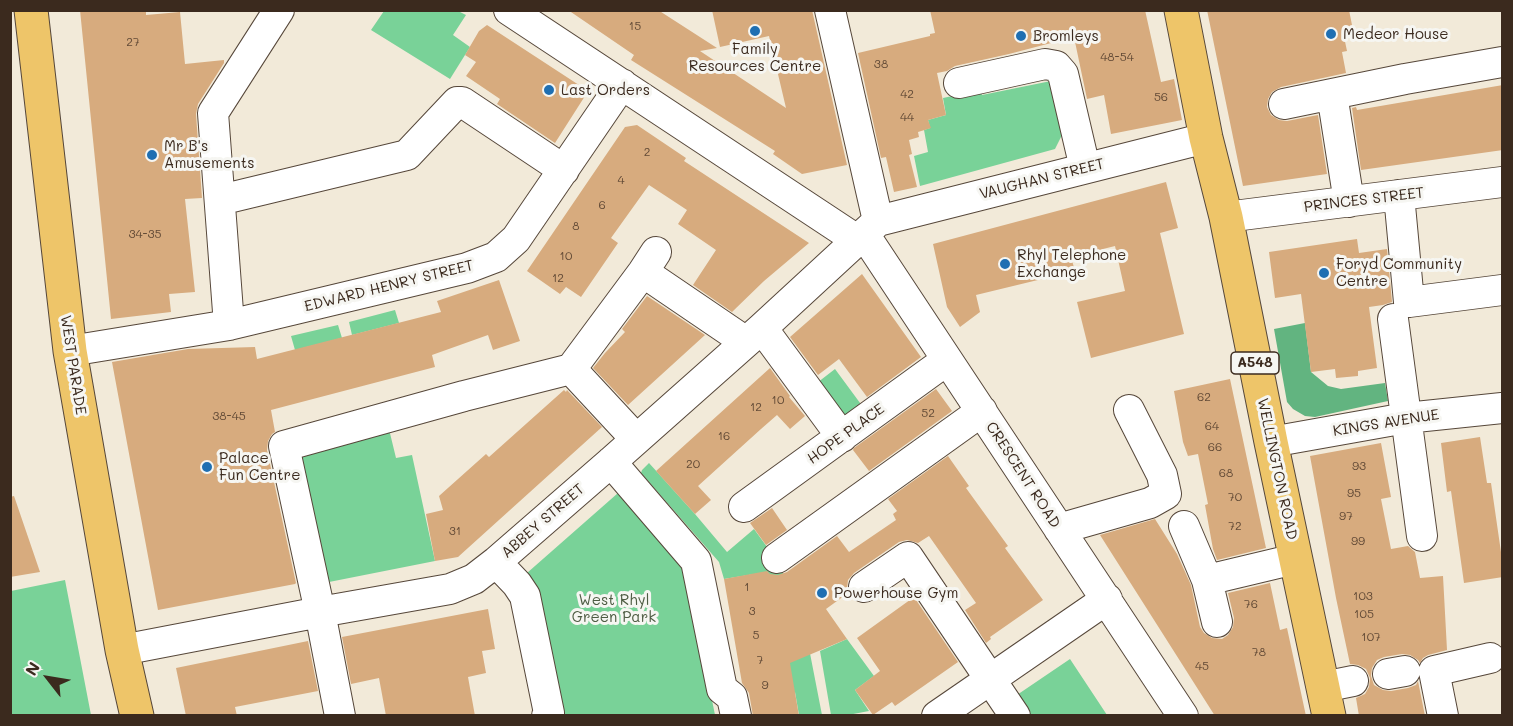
<!DOCTYPE html>
<html>
<head>
<meta charset="utf-8">
<style>
  body { margin:0 }
  #map { position:relative; width:1513px; height:726px; overflow:hidden; background:#f2ead9; font-family:Mali,sans-serif }
  canvas { display:block }
  .frame { position:absolute; inset:0; border:12px solid #3b2a1e; pointer-events:none }
  .north { position:absolute; left:18px; top:648px; width:60px; height:60px; -webkit-text-stroke:4px #f6f6f2; paint-order:stroke; rotate:301deg; font-size:16px; font-weight:700; line-height:24px; text-align:center; color:#3b2a1e }
  .north::after { content:''; display:block; margin:auto; width:21px; height:27px; background:#3b2a1e; clip-path:polygon(50% 0,100% 100%,50% 72%,0 100%) }
</style>
</head>
<body>
<div id="map">
<canvas width="1513" height="726"></canvas>
<div class="frame"></div>
<div class="north">N</div>
</div>
<script>
const context = document.querySelector('canvas').getContext('2d');
context.lineJoin = 'round';
function paint(path, color) { context.fillStyle = color; context.fill(path, 'evenodd'); }
const shape = rows => new Path2D(rows.map(r => 'M' + r).join(''));
function trace(path, color, width, dash) { context.strokeStyle = color; context.lineWidth = width; context.lineCap = dash ? 'butt' : 'round'; context.setLineDash(dash || []); context.stroke(path); }
function label(font, color, halo, rows, align = 'center') {
  context.font = font + ' Mali,sans-serif'; context.lineWidth = 6; context.setLineDash([]); context.textBaseline = 'middle'; context.strokeStyle = halo; context.fillStyle = color; for (const [text, x, y, turn = 0] of rows) {
    context.save(); context.translate(x, y); context.rotate((+turn || 0) * Math.PI / 180); context.textAlign = isNaN(turn) ? turn : align; if (halo) context.strokeText(text, 0, 0); context.fillText(text, 0, 0); context.restore();
  }
}
paint(shape([
  [384,11,458,11,466,15,453,35,470,47,450,79,371,30],
  [1051,81,1065,129,1055,149,920,186,914,156,928,152,924,130,930,128,928,120,946,115,943,98,981,90,982,95],
  [395,310,399,323,352,335,349,322],
  [338,325,342,338,295,350,291,336],
  [835,369,863,407,840,423,813,386],
  [388,425,396,458,412,455,435,561,324,583,299,448],
  [649,463,695,514,727,552,754,529,770,551,800,602,822,715,799,715,795,692,789,693,767,572,724,579,719,562,641,473,642,470],
  [618,493,686,571,715,715,556,715,527,573],
  [65,580,91,715,11,715,11,591],
  [847,639,874,676,855,690,869,711,848,715,831,715,820,651],
  [1070,659,1107,715,1022,715,1011,699]
]), '#79d298');
paint(shape([
  [1305,323,1311,372,1328,386,1341,389,1385,383,1388,401,1315,417,1305,416,1293,409,1287,402,1274,329]
]), '#62b480');
paint(shape([
  [80,10,146,10,146,15,180,12,185,64,224,60,224,63,198,104,196,114,202,198,185,199,195,292,169,294,171,312,111,319],
  [568,10,658,10,717,48,700,51,786,108,769,36,720,47,712,10,812,10,847,165,802,174,773,154,775,151,631,60,634,55],
  [930,10,1145,10,1161,82,1174,79,1182,120,1111,134,1104,95,1087,99,1074,37,1009,54,955,66,947,71,937,73,946,115,928,120,931,128,918,132,919,137,909,140,912,154,909,155,917,187,894,192,886,157,881,158,858,53,930,36,930,34,935,33],
  [1207,10,1349,10,1353,30,1343,32,1347,51,1342,52,1346,73,1281,87,1272,92,1268,99,1267,107,1271,115,1279,120,1287,121,1318,115,1327,174,1243,186],
  [487,25,582,87,585,96,555,143,497,104,500,99,466,76,476,62,465,55,479,31],
  [1503,85,1503,150,1361,170,1352,108,1356,107,1357,110],
  [637,125,686,158,684,161,809,243,764,281,732,312,693,285,716,250,678,224,687,210,649,185,611,238,618,243,581,297,566,287,560,294,527,271,625,127],
  [1166,182,1178,228,1160,233,1184,334,1091,358,1077,302,1125,291,1115,246,1071,257,1075,271,976,295,980,312,960,327,947,307,933,244],
  [1357,239,1359,253,1387,249,1392,302,1383,305,1369,307,1377,368,1358,371,1358,376,1336,378,1335,369,1311,372,1301,294,1275,298,1269,252],
  [862,274,921,357,867,397,839,359,818,375,790,337],
  [499,280,520,341,493,350,488,335,432,355,435,367,271,410,275,432,272,434,268,441,267,450,296,583,295,584,158,610,112,362,188,349,255,347,257,359,441,312,437,301],
  [647,296,705,335,628,405,593,368,605,353,625,332,622,329],
  [770,368,790,396,789,397,805,416,790,429,777,415,761,429,698,486,711,500,695,514,656,471],
  [1230,379,1266,548,1217,560,1213,549,1205,505,1208,504,1198,454,1188,456,1183,442,1174,391],
  [936,389,952,411,869,471,853,450,854,448],
  [564,390,566,392,567,390,602,427,458,557,435,561,426,514,443,510,439,496,486,454,489,457],
  [1480,437,1487,483,1491,483,1503,566,1503,577,1464,583,1451,491,1447,492,1441,443],
  [1381,443,1391,497,1381,499,1391,549,1408,546,1415,552,1420,578,1443,576,1447,650,1428,655,1423,658,1420,663,1418,660,1410,655,1402,654,1384,657,1377,660,1372,668,1371,676,1374,685,1383,690,1391,691,1408,688,1416,685,1418,681,1425,716,1359,716,1356,698,1365,694,1369,687,1370,678,1366,669,1358,665,1350,664,1336,598,1310,456],
  [948,456,969,486,966,488,1008,546,1005,548,1043,600,990,637,991,639,986,643,965,610,976,603,929,536,918,543,907,540,899,542,854,573,848,580,847,588,848,593,826,609,847,639,790,663,799,716,753,716,749,693,742,683,724,579,767,571,770,574,778,575,787,572,837,536,849,552,896,520,893,514,897,511,888,499],
  [14,496,40,572,10,577,10,497],
  [772,508,787,530,766,545,750,523],
  [1155,519,1177,554,1191,585,1200,627,1204,633,1212,638,1222,639,1228,635,1233,627,1234,618,1228,593,1270,583,1280,630,1287,628,1306,716,1215,716,1100,535],
  [914,597,958,662,895,706,892,702,873,715,855,690,880,671,857,638],
  [488,609,495,649,482,651,486,673,468,677,475,716,386,716,379,678,351,684,342,637],
  [308,641,318,691,235,707,237,716,186,716,176,668]
]), '#d7ab7e');
const minor = shape([
  [509,10,857,240],
  [830,10,878,221],
  [959,83,1045,64,1056,66,1063,74,1085,168],
  [1332,94,1349,202],
  [1284,104,1405,79,1502,62],
  [1399,195,1409,302,1502,290],
  [220,200,407,155,457,102,462,102,564,170],
  [1226,217,1502,182],
  [864,234,1183,716],
  [643,272,746,342],
  [1393,319,1422,536],
  [229,325,213,113,279,10],
  [762,328,842,437],
  [70,351,229,325,467,268,496,257,516,239,622,84],
  [571,369,636,439],
  [1271,442,1406,418,1502,408],
  [611,462,696,561,722,689,732,697,736,716],
  [744,507,947,360],
  [1184,526,1207,580,1217,622],
  [1059,529,1150,503,1166,494,1162,475,1129,410],
  [777,558,982,411],
  [496,562,517,584,525,596,549,713,547,716],
  [1207,580,1295,559],
  [864,587,908,557,1015,716],
  [122,650,320,612,450,589,474,579,496,562,611,462,762,328,878,221,1206,138],
  [1388,674,1405,671],
  [1323,687,1353,681],
  [340,716,320,612,284,446,464,396,571,369,643,272,656,252],
  [937,716,1107,599],
  [1443,716,1434,671,1490,658]
]);
const major = shape([
  [31,10,70,351,122,650,137,716],
  [1181,10,1206,138,1226,217,1271,442,1329,716]
]);
trace(minor, '#56473a', 32);
trace(major, '#56473a', 35);
trace(minor, '#fff', 30);
trace(major, '#eec569', 33);
for (const [x, y, r, color] of [
  [755,31,6,"#1f6fb2"],
  [1331,34,6,"#1f6fb2"],
  [1021,36,6,"#1f6fb2"],
  [549,90,6,"#1f6fb2"],
  [152,155,6,"#1f6fb2"],
  [1005,264,6,"#1f6fb2"],
  [1324,273,6,"#1f6fb2"],
  [207,467,6,"#1f6fb2"],
  [822,593,6,"#1f6fb2"]
]) { const dot = new Path2D(); dot.arc(x, y, r, 0, 2 * Math.PI); context.fillStyle = color; context.fill(dot); trace(dot, '#f6f6f2', 2); }
label('12px', '#624a36', null, [
  ["15",635,26],
  ["27",133,42],
  ["48-54",1117,57],
  ["38",881,64],
  ["42",907,94],
  ["56",1161,97],
  ["44",907,117],
  ["2",647,152],
  ["4",621,180],
  ["6",602,205],
  ["8",576,226],
  ["34-35",145,234],
  ["10",566,256],
  ["12",558,278],
  ["62",1204,397],
  ["10",778,400],
  ["12",756,407],
  ["52",928,413],
  ["38-45",229,416],
  ["64",1212,426],
  ["16",724,436],
  ["66",1215,447],
  ["20",693,464],
  ["93",1359,466],
  ["68",1226,473],
  ["95",1354,493],
  ["70",1235,497],
  ["97",1346,516],
  ["72",1235,526],
  ["31",455,531],
  ["99",1358,541],
  ["1",747,587],
  ["103",1363,596],
  ["76",1251,604],
  ["3",752,611],
  ["105",1364,614],
  ["5",756,635],
  ["107",1371,637],
  ["78",1259,652],
  ["7",760,660],
  ["45",1202,666],
  ["9",765,685]
]);
for (const [x, y, w] of [
  [1255,363,48]
]) { const box = new Path2D(); box.roundRect(x - w / 2, y - 11, w, 22, 4.5); context.fillStyle = '#f6f6f2'; context.fill(box); trace(box, '#3b2a1e', 1.5); }
label('bold 14px', '#3b2a1e', null, [
  ["A548",1255,363]
]);
label('15px', '#3b2a1e', '#f6f6f2', [
  ["Medeor House",1343,34],
  ["Bromleys",1033,36],
  ["Family",755,49,"center"],
  ["Resources Centre",755,66,"center"],
  ["Last Orders",561,90],
  ["Mr B's",164,146],
  ["Amusements",164,163],
  ["Rhyl Telephone",1017,255],
  ["Exchange",1017,272],
  ["Foryd Community",1336,264],
  ["Centre",1336,281],
  ["Palace",219,458],
  ["Fun Centre",219,475],
  ["Powerhouse Gym",834,593]
], 'left');
label('15px', '#3b2a1e', '#f6f6f2', [
  ["VAUGHAN STREET",1042,179,-14],
  ["PRINCES STREET",1364,200,-7],
  ["EDWARD HENRY STREET",389,286,-14],
  ["WEST PARADE",73,365,81],
  ["KINGS AVENUE",1386,423,-9],
  ["HOPE PLACE",846,434,-36],
  ["WELLINGTON ROAD",1277,469,78],
  ["CRESCENT ROAD",1023,475,57],
  ["ABBEY STREET",543,521,-41]
]);
label('15px', '#4e5c43', '#f6f6f2', [
  ["West Rhyl",614,600],
  ["Green Park",614,617]
]);
</script>
</body>
</html>
